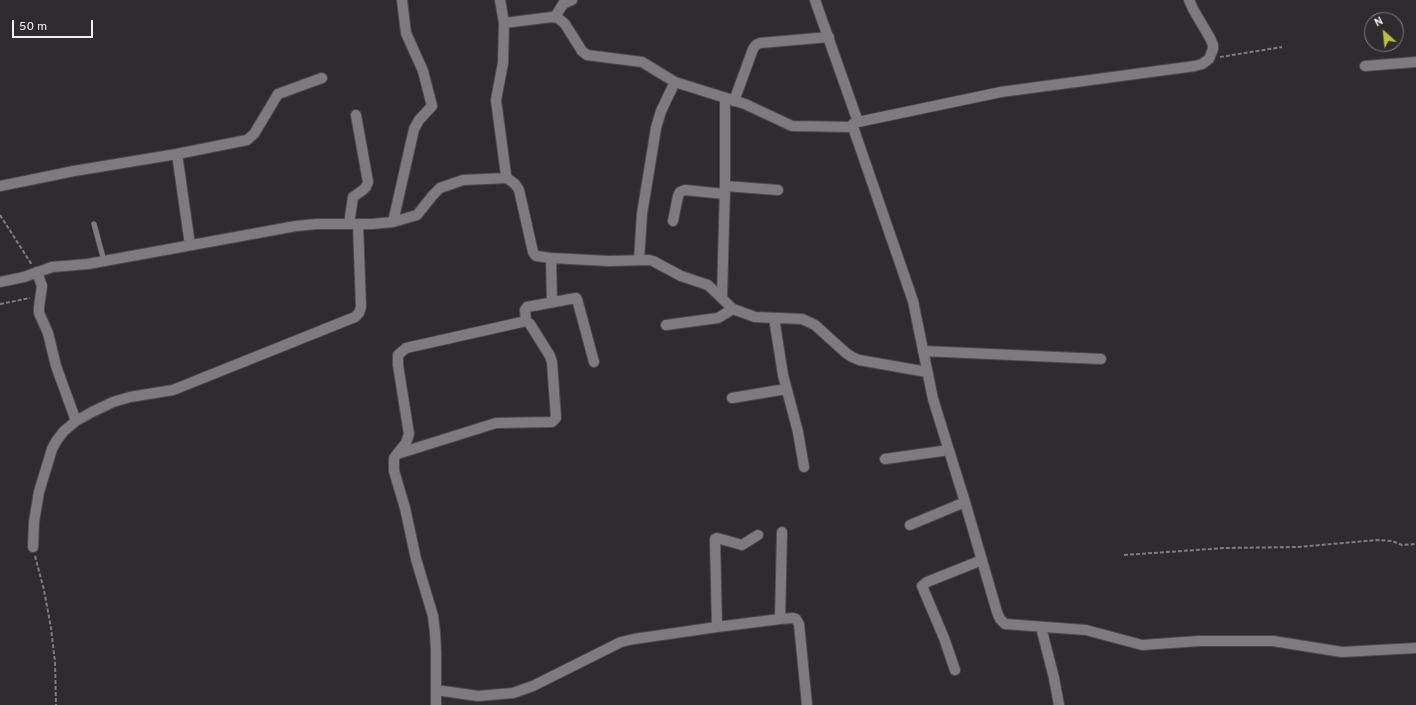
<!DOCTYPE html>
<html>
<head>
<meta charset="utf-8">
<style>
  body { margin:0 }
  #map { position:relative; width:1416px; height:705px; overflow:hidden; background:#2e2c2f; font-family:Overpass,sans-serif }
  canvas { display:block }
  .north { position:absolute; left:1364px; top:12px; width:40px; height:40px; box-sizing:border-box; background:#2e2c2f; border:1px solid #7d7b7d; border-radius:50%; rotate:333deg; font-size:11px; font-weight:700; line-height:16px; text-align:center; color:#f3f2f3 }
  .north::after { content:''; display:block; margin:auto; width:14px; height:18px; background:#bbc044; clip-path:polygon(50% 0,100% 100%,50% 72%,0 100%) }
  .scale { position:absolute; left:12px; top:20px; width:81px; height:18px; box-sizing:border-box; border:2px solid #f3f2f3; border-top:0; padding-left:5px; font-size:12px; line-height:14px; white-space:nowrap; color:#f3f2f3; -webkit-text-stroke:3px #2e2c2f; paint-order:stroke }
</style>
</head>
<body>
<div id="map">
<canvas width="1416" height="705"></canvas>
<div class="north">N</div>
<div class="scale">50 m</div>
</div>
<script>
const context = document.querySelector('canvas').getContext('2d');
context.lineJoin = 'round';
const shape = rows => new Path2D(rows.map(r => 'M' + r).join(''));
function trace(path, color, width, dash) { context.strokeStyle = color; context.lineWidth = width; context.lineCap = dash ? 'butt' : 'round'; context.setLineDash(dash || []); context.stroke(path); }
const lane = shape([
  [94,224,104,261]
]);
const street = shape([
  [500,0,504,23,503,63,496,100,506,175,507,178,515,184,519,190,533,252,536,256,551,258,608,261,649,260,653,261,681,276,708,285,733,309,755,317,802,319,815,325,846,353,852,357,859,360,927,372],
  [815,0,858,122],
  [1189,0,1193,9,1210,38,1213,45,1213,49,1209,59,1202,64,1195,66,1001,92,858,122,853,124,853,127,913,301,933,399,965,502,997,612,1000,619,1005,624,1086,630,1142,645,1199,641,1273,641,1342,652,1416,648],
  [555,17,563,4,572,0],
  [504,23,552,17,558,18,565,24,582,51,587,55,642,62,675,82,745,104,792,126,853,127],
  [1365,66,1416,62],
  [734,101,753,49,756,45,760,43,829,37],
  [177,154,190,245],
  [0,186,74,171,177,154,247,140,254,134,278,94,322,78],
  [725,186,778,190],
  [673,221,678,196,680,192,685,190,725,194],
  [393,222,414,129,419,120,432,106,423,71,406,33,402,0],
  [349,224,353,197,363,190,366,187,368,182,356,115],
  [551,258,552,302],
  [639,260,642,214,656,128,661,111,675,82],
  [37,272,42,286,39,307,39,313,48,333,56,366,76,421],
  [0,282,24,277,52,267,88,264,296,226,317,224,372,224,393,222,417,215,433,195,440,188,463,180,507,178],
  [722,298,725,186,725,98],
  [774,318,783,375,798,432,804,467],
  [526,321,525,310,527,307,576,298,577,299,594,362],
  [666,325,718,318,733,309],
  [923,351,1101,359],
  [732,398,786,389],
  [397,454,496,423,552,422,556,418,552,362,550,356,530,324,526,321,522,322,406,348,398,355,398,365,409,434,406,443,397,454,394,458,394,471,405,508,416,559,433,616,435,632,436,651,436,705],
  [885,459,949,450],
  [910,525,965,502],
  [33,547,34,522,39,492,52,449,57,440,64,431,76,421,92,412,113,402,130,397,173,390,355,317,359,313,361,307,358,224],
  [780,619,782,532],
  [717,627,715,539,717,538,742,545,758,535],
  [1041,627,1054,678,1059,705],
  [955,670,944,638,922,586,927,582,982,560],
  [436,690,478,696,513,693,533,686,621,642,634,639,717,627,780,619,793,618,796,619,799,624,807,705]
]);
trace(lane, '#4b4a4c', 6);
trace(street, '#4b4a4c', 12);
trace(shape([
  [1220,57,1282,47],
  [0,215,32,265],
  [0,304,30,298],
  [1124,555,1225,548,1298,547,1377,540,1392,541,1402,545,1416,544],
  [35,556,44,590,51,628,55,662,56,705]
]), '#7d7c7e', 2, [4, 2]);
trace(lane, '#7d7b7e', 5);
trace(street, '#7d7b7e', 10);
</script>
</body>
</html>
